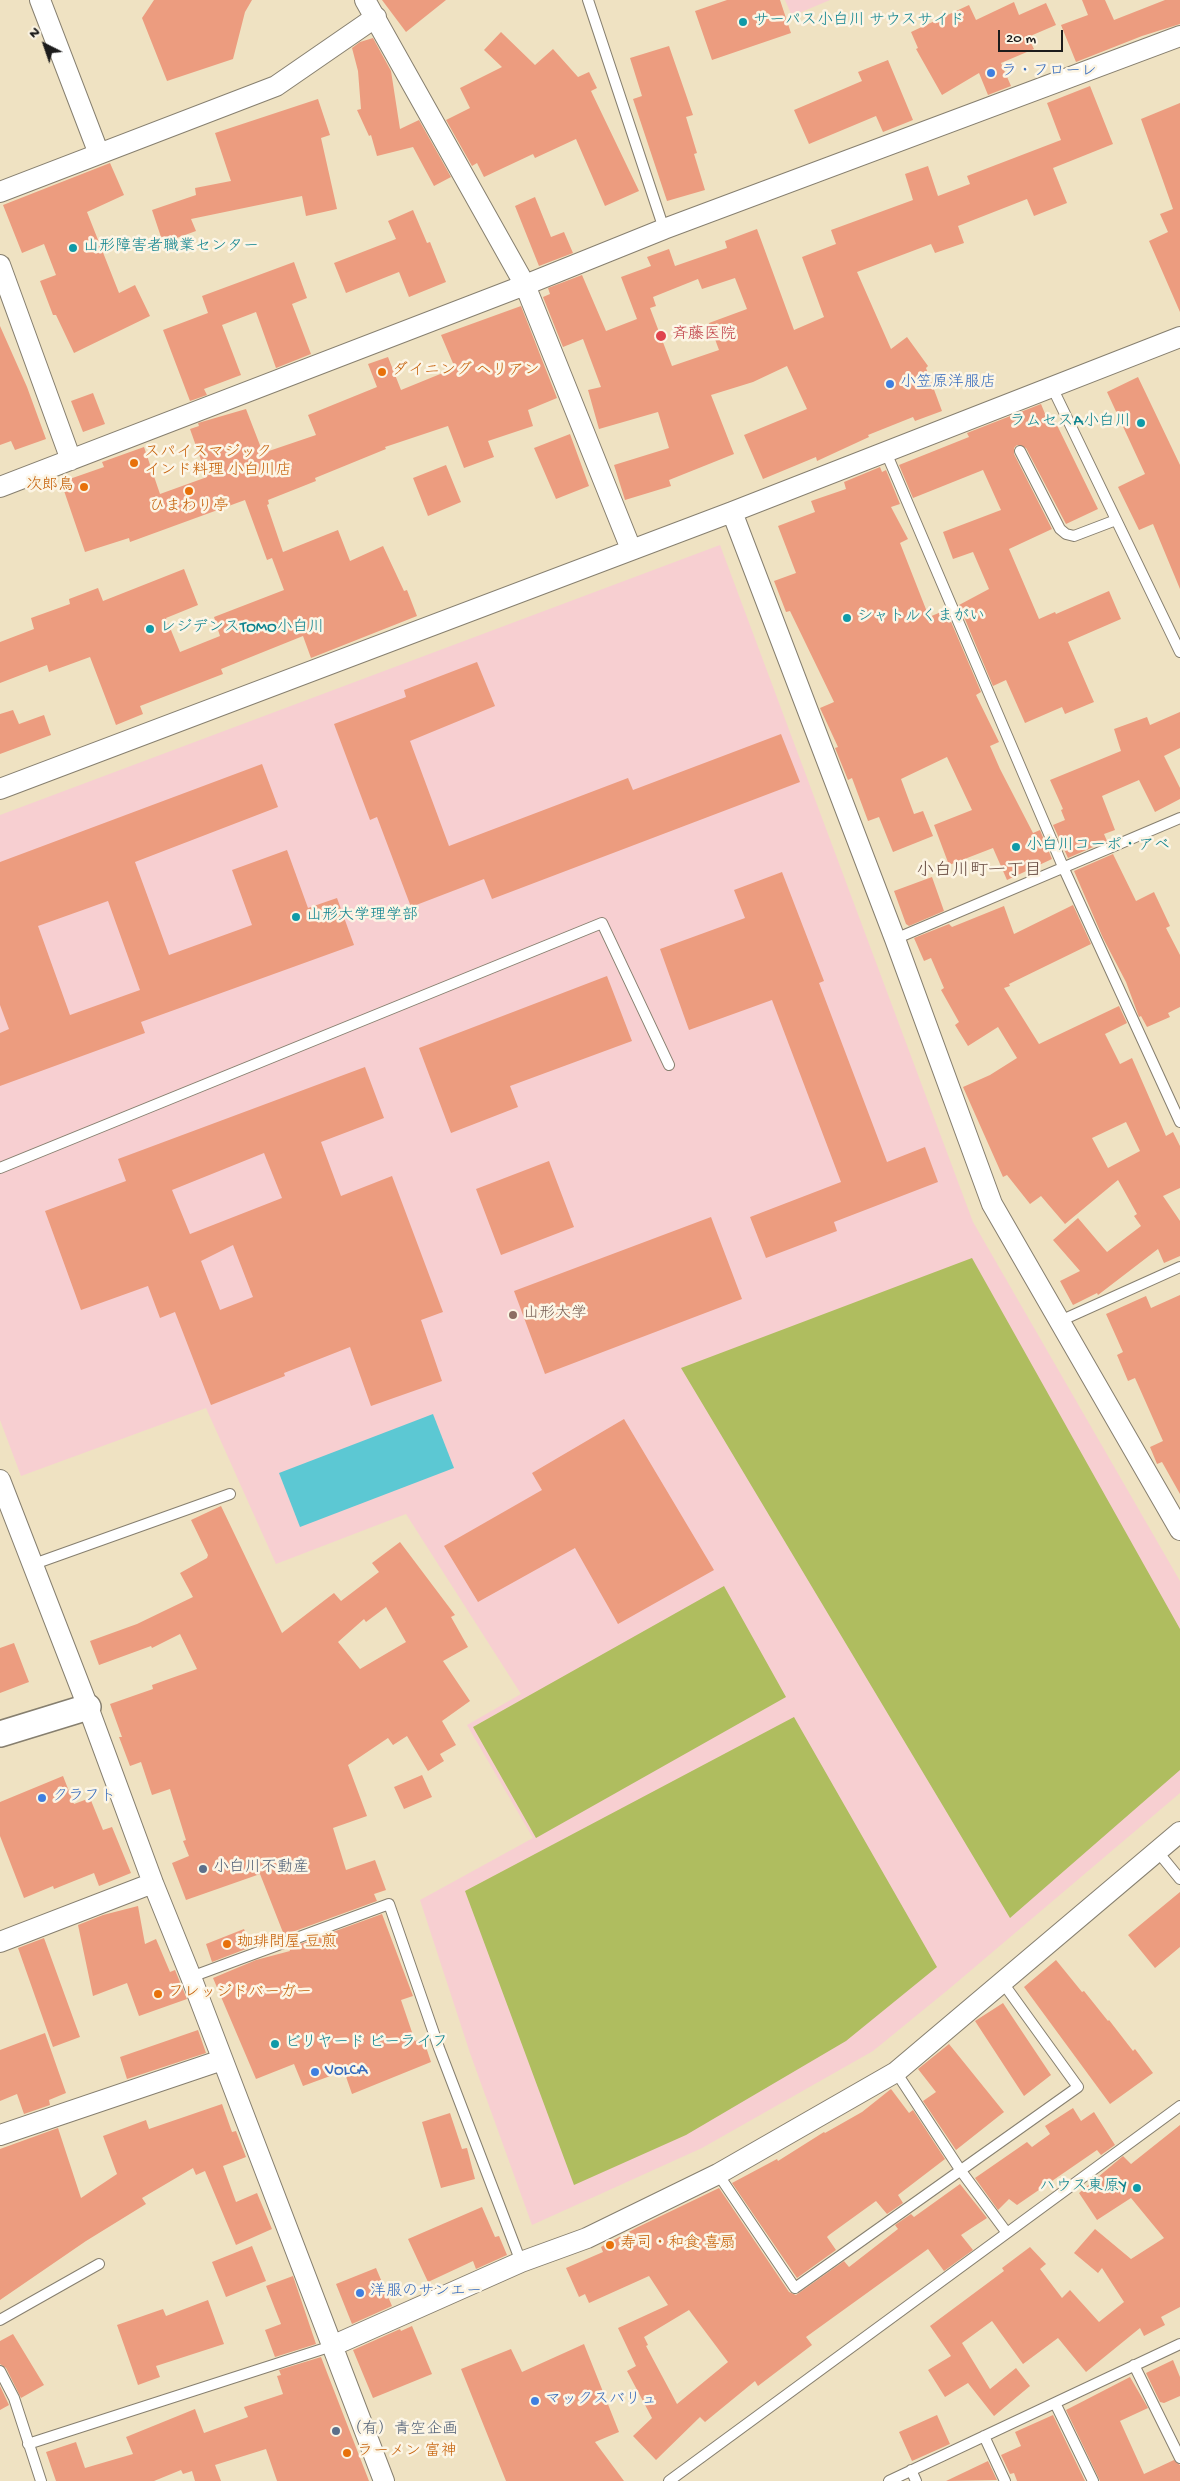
<!DOCTYPE html>
<html>
<head>
<meta charset="utf-8">
<style>
  body { margin:0 }
  #map { position:relative; width:1180px; height:2481px; overflow:hidden; background:#efe2c2; font-family:"Gochi Hand",sans-serif }
  canvas { display:block }
  .north { position:absolute; left:20px; top:20px; width:50px; height:50px; -webkit-text-stroke:4px #fcf5e5; paint-order:stroke; rotate:319deg; font-size:14px; font-weight:700; line-height:20px; text-align:center; color:#1c1c1c }
  .north::after { content:''; display:block; margin:auto; width:18px; height:22px; background:#1c1c1c; clip-path:polygon(50% 0,100% 100%,50% 72%,0 100%) }
  .scale { position:absolute; left:998px; top:30px; width:65px; height:22px; box-sizing:border-box; border:2px solid #1c1c1c; border-top:0; padding-left:6px; font-size:15px; line-height:18px; white-space:nowrap; color:#1c1c1c; -webkit-text-stroke:4px #fcf5e5; paint-order:stroke }
</style>
</head>
<body>
<div id="map">
<canvas width="1180" height="2481"></canvas>
<div class="north">N</div>
<div class="scale">20 m</div>
</div>
<script>
const context = document.querySelector('canvas').getContext('2d');
context.lineJoin = 'round';
function paint(path, color) { context.fillStyle = color; context.fill(path, 'evenodd'); }
const shape = rows => new Path2D(rows.map(r => 'M' + r).join(''));
function trace(path, color, width, dash) { context.strokeStyle = color; context.lineWidth = width; context.lineCap = dash ? 'butt' : 'round'; context.setLineDash(dash || []); context.stroke(path); }
function label(font, color, halo, rows, align = 'center') {
  context.font = font + ' "Gochi Hand","Klee One",sans-serif'; context.lineWidth = 5; context.setLineDash([]); context.textBaseline = 'middle'; context.strokeStyle = halo; context.fillStyle = color; for (const [text, x, y, turn = 0] of rows) {
    context.save(); context.translate(x, y); context.rotate((+turn || 0) * Math.PI / 180); context.textAlign = isNaN(turn) ? turn : align; if (halo) context.strokeText(text, 0, 0); context.fillText(text, 0, 0); context.restore();
  }
}
paint(shape([
  [785,0,830,0,792,16],
  [720,545,973,1222,1180,1581,1180,1793,949,1989,873,2051,702,2148,532,2225,470,2053,420,1900,533,1838,467,1725,521,1694,406,1514,276,1564,206,1408,21,1476,0,1420,0,815]
]), '#f7cfd1');
paint(shape([
  [972,1258,1180,1629,1180,1770,1010,1918,681,1368],
  [724,1586,786,1697,536,1838,473,1727],
  [794,1717,937,1967,846,2041,686,2135,574,2185,465,1891]
]), '#afbd5f');
paint(shape([
  [433,1414,454,1468,300,1527,279,1473]
]), '#5cc8d3');
paint(shape([
  [154,0,252,0,245,12,233,59,167,81,142,18],
  [382,0,446,0,406,32],
  [727,0,780,0,791,33,712,60,695,11],
  [1082,0,1105,0,1114,20,1165,0,1180,0,1180,24,1142,36,1076,62,1061,25,1088,15],
  [1014,2,1019,15,1046,3,1056,25,1028,37,1034,49,1001,63,1011,86,988,95,979,73,942,95,916,49,918,48,911,32,969,5,976,20],
  [501,32,535,65,553,49,578,77,589,72,597,88,591,91,639,191,605,206,576,139,535,158,533,154,484,177,477,163,472,166,446,120,470,108,460,88,502,67,484,50],
  [373,38,391,71,400,129,419,120,451,177,434,186,413,147,377,156,371,135,369,136,357,110,361,109,358,71,352,48,360,42],
  [669,46,693,115,686,117,697,153,694,154,705,190,667,201,633,99,642,96,630,58],
  [888,60,913,120,883,132,876,116,809,144,794,110,862,81,858,72],
  [1090,86,1113,144,1053,168,1067,203,1034,216,1027,199,958,226,964,243,935,253,931,244,857,272,891,349,907,337,928,366,926,368,942,411,915,421,913,417,868,435,869,437,817,461,816,457,763,479,744,435,807,409,787,366,753,382,711,395,734,454,669,480,671,486,625,500,614,465,669,448,658,412,599,429,588,390,601,387,583,339,563,347,543,297,550,294,548,288,582,275,606,331,637,319,621,277,651,266,647,257,669,249,675,266,727,248,725,241,757,229,794,330,824,317,802,257,836,244,831,230,913,200,905,174,928,166,938,196,970,184,967,176,1061,140,1047,103],
  [735,278,747,309,709,323,719,350,672,366,650,308,656,306,653,297,698,279,702,289],
  [318,99,330,135,321,138,337,209,306,216,302,196,191,219,196,231,163,243,152,210,196,195,195,188,231,181,215,133],
  [1180,103,1180,312,1149,241,1168,232,1160,214,1173,209,1141,119],
  [110,163,124,195,87,212,119,293,135,285,150,316,74,353,56,315,53,315,40,281,56,275,44,244,22,253,3,205],
  [535,197,551,237,564,232,573,253,539,266,515,206],
  [413,210,427,243,430,242,446,282,409,297,399,272,346,293,334,263,396,239,388,221],
  [294,262,307,298,292,304,311,354,276,368,256,312,222,325,241,375,204,389,207,395,190,401,163,330,208,313,202,296],
  [521,306,557,398,528,410,533,426,488,441,494,457,464,468,448,426,385,447,386,449,315,478,316,481,268,500,269,504,267,505,283,552,338,530,350,561,383,546,404,591,407,590,417,616,311,658,303,636,221,669,223,674,140,706,143,714,116,725,90,657,49,672,47,665,0,683,0,642,34,629,31,618,70,604,69,599,98,588,103,601,184,569,198,605,166,618,180,652,220,636,214,617,284,590,272,558,267,560,245,500,130,542,129,538,85,552,61,482,104,467,102,462,144,447,160,494,207,477,190,429,199,426,198,423,246,409,263,453,316,435,308,415,377,387,368,364,388,357,401,390,455,368,441,335],
  [0,326,27,387,46,439,15,450,11,441,0,445],
  [1138,377,1180,465,1180,589,1153,524,1139,530,1118,487,1145,474,1107,392],
  [93,393,105,424,83,432,71,401],
  [1041,404,1048,421,1054,419,1098,509,1066,524,1026,448,1017,445,1014,448,1014,454,1052,529,1009,549,1039,619,1055,612,1056,614,1109,591,1121,619,1068,642,1094,702,1065,714,1062,707,1025,723,1006,680,993,686,959,605,989,589,973,552,953,559,943,532,1001,510,983,470,913,498,899,465,969,437,967,433],
  [570,434,589,486,556,499,534,448],
  [446,465,461,502,428,516,413,478],
  [880,467,882,472,886,470,900,504,891,507,908,539,900,543,929,617,946,610,981,692,976,695,999,742,990,746,1000,769,1033,833,1040,830,1052,859,1007,880,993,848,949,865,934,825,972,810,947,757,901,779,914,814,923,811,933,836,893,852,879,817,868,821,852,778,848,780,835,748,838,747,820,708,834,702,790,611,786,612,774,581,796,573,778,526,815,512,811,501,846,489,844,482],
  [477,662,495,706,410,741,449,846,628,778,633,790,781,734,800,782,492,899,484,879,411,907,377,817,370,820,334,724,406,697,404,690],
  [13,710,19,724,44,715,51,735,0,754,0,714],
  [1180,712,1180,748,1164,756,1180,788,1180,799,1155,812,1139,780,1102,796,1115,830,1104,834,1107,841,1068,858,1053,825,1065,820,1061,810,1063,809,1050,780,1121,751,1114,729,1147,717,1150,725],
  [262,764,278,807,135,862,169,955,252,925,232,870,287,850,308,908,337,898,354,945,141,1022,145,1033,0,1086,0,1033,9,1029,0,1005,0,862],
  [108,901,140,990,70,1015,38,926],
  [1113,854,1136,901,1154,892,1170,926,1166,928,1180,955,1180,1007,1168,1013,1170,1017,1147,1027,1141,1016,1139,1017,1126,982,1103,938,1074,871],
  [782,872,824,981,819,983,887,1162,925,1147,938,1182,834,1222,837,1231,766,1258,750,1217,841,1182,772,1000,689,1030,660,949,745,918,734,890],
  [932,877,944,911,909,926,906,924,894,891],
  [1073,905,1091,944,1009,984,1010,986,1004,988,1039,1044,1119,1006,1127,1023,1105,1034,1120,1064,1132,1058,1166,1136,1173,1132,1180,1146,1180,1188,1163,1196,1180,1221,1180,1256,1164,1263,1158,1249,1098,1295,1097,1293,1073,1305,1060,1281,1080,1271,1053,1240,1078,1218,1107,1252,1141,1226,1134,1216,1137,1214,1118,1180,1065,1224,1041,1196,1030,1204,1007,1175,1003,1177,963,1087,990,1075,1017,1058,998,1027,968,1046,955,1025,959,1022,941,990,944,988,931,958,924,961,914,938,949,924,952,927,1004,906,1014,934],
  [1126,1122,1140,1151,1108,1168,1092,1138],
  [607,976,632,1041,510,1086,518,1107,451,1133,419,1048],
  [365,1067,384,1118,321,1142,341,1196,392,1176,443,1312,421,1320,442,1381,371,1406,350,1347,284,1373,285,1376,211,1405,175,1312,160,1318,148,1286,81,1310,45,1211,126,1181,118,1159],
  [264,1153,282,1198,190,1234,172,1190],
  [233,1245,253,1297,220,1310,201,1261],
  [549,1161,574,1227,501,1255,476,1189],
  [711,1217,742,1299,545,1374,514,1291],
  [1180,1295,1180,1494,1162,1462,1157,1464,1150,1447,1163,1441,1135,1378,1128,1381,1117,1355,1123,1352,1106,1314,1146,1296,1151,1308],
  [624,1419,714,1570,618,1624,575,1548,478,1602,444,1546,542,1490,532,1473],
  [221,1506,282,1633,334,1593,341,1601,379,1572,372,1563,400,1542,455,1615,451,1617,468,1647,443,1661,470,1701,442,1721,456,1745,440,1754,444,1761,428,1771,407,1736,393,1745,388,1738,348,1765,367,1816,333,1828,346,1870,375,1860,386,1890,374,1894,377,1901,284,1935,260,1874,186,1900,172,1863,189,1856,183,1841,186,1840,170,1789,152,1795,141,1762,130,1766,119,1737,122,1737,110,1704,153,1689,152,1685,197,1669,180,1634,152,1648,151,1646,99,1665,90,1641,137,1624,193,1597,180,1573,207,1558,208,1555,191,1520],
  [386,1607,406,1642,360,1669,338,1642,364,1619,366,1622],
  [14,1643,29,1682,0,1693,0,1648],
  [422,1775,432,1797,404,1809,394,1787],
  [63,1776,74,1804,90,1798,103,1830,112,1827,131,1873,99,1886,94,1873,54,1889,53,1886,24,1898,0,1836,0,1802],
  [1180,1892,1180,1947,1155,1968,1128,1935],
  [138,1906,145,1944,156,1939,170,1972,175,1970,187,1999,139,2016,127,1983,93,1996,78,1925,103,1915],
  [382,1914,413,1996,401,2000,415,2041,423,2038,431,2062,352,2094,344,2071,303,2086,294,2064,256,2079,213,1978,256,1960,290,1951,289,1948],
  [244,1929,251,1947,212,1962,206,1944],
  [44,1938,80,2037,53,2047,18,1948],
  [1056,1960,1082,1992,1084,1991,1108,2021,1109,2020,1133,2051,1135,2049,1153,2073,1110,2104,1024,1987],
  [1003,2003,1051,2075,1024,2096,975,2021],
  [198,2030,206,2053,127,2079,120,2057],
  [45,2033,66,2093,49,2100,50,2105,24,2114,17,2094,0,2101,0,2050],
  [949,2044,1004,2112,956,2150,923,2101,936,2092,918,2069],
  [891,2089,909,2113,913,2110,945,2159,898,2195,903,2203,887,2214,876,2201,829,2235,827,2237,836,2250,797,2278,732,2183,777,2159,778,2161,824,2132,825,2133,862,2112],
  [222,2104,232,2132,236,2131,246,2157,223,2166,236,2202,257,2193,272,2229,236,2245,205,2171,196,2175,193,2168,142,2198,146,2204,86,2241,0,2300,0,2149,58,2128,81,2198,117,2174,103,2136,146,2120,149,2129],
  [1073,2108,1081,2121,1094,2112,1115,2145,1101,2155,1097,2150,1017,2205,1009,2199,998,2210,975,2178,1027,2142,1032,2147,1050,2134,1045,2126],
  [450,2113,462,2149,467,2148,475,2179,441,2188,422,2122],
  [1180,2125,1180,2307,1161,2317,1165,2325,1144,2336,1140,2328,1086,2372,1058,2338,1023,2364,992,2321,962,2343,990,2389,1016,2368,1030,2386,994,2416,968,2383,945,2397,928,2370,951,2356,930,2326,1004,2271,1002,2268,1030,2247,1046,2264,1040,2269,1062,2298,1070,2290,1099,2322,1124,2302,1102,2268,1098,2273,1074,2253,1095,2229,1131,2259,1164,2238,1131,2198,1097,2220,1079,2193,1123,2156,1131,2164],
  [960,2184,987,2218,961,2235,973,2250,944,2271,928,2249,806,2337,812,2345,758,2386,755,2381,705,2422,700,2417,656,2460,633,2436,652,2418,627,2371,636,2366,618,2328,668,2305,649,2276,589,2303,585,2294,579,2297,566,2268,603,2252,601,2247,636,2228,719,2188,789,2292,796,2295,844,2261,849,2267,898,2229,895,2225,911,2214,914,2217],
  [689,2310,728,2362,677,2404,646,2346,648,2345,644,2337],
  [482,2207,495,2237,499,2236,507,2255,476,2269,473,2261,428,2282,408,2239],
  [252,2246,266,2281,226,2297,212,2262],
  [376,2268,392,2306,352,2324,336,2284],
  [293,2276,316,2344,275,2357,265,2330,281,2324,266,2286],
  [208,2300,224,2344,156,2366,160,2377,138,2385,117,2325,163,2309,166,2316],
  [412,2326,432,2374,373,2398,353,2350,400,2329,401,2331],
  [13,2334,44,2385,21,2398,6,2368,0,2364,0,2341],
  [584,2344,619,2432,595,2442,624,2481,506,2481,461,2369,511,2349,522,2372],
  [321,2357,369,2481,277,2481,266,2449,215,2465,221,2481,195,2481,192,2471,183,2474,181,2470,154,2481,56,2481,46,2452,76,2442,85,2468,133,2454,126,2437,195,2409,204,2433,248,2417,244,2407,283,2394,277,2376,281,2375,279,2370],
  [1173,2360,1180,2377,1180,2396,1164,2403,1160,2402,1146,2373],
  [1130,2377,1148,2408,1120,2421,1144,2474,1174,2460,1180,2465,1180,2481,1100,2481,1066,2410],
  [0,2386,9,2405,0,2410],
  [937,2415,950,2444,912,2461,899,2432],
  [1053,2415,1085,2481,1017,2481,1014,2473,1010,2474,1001,2455,1021,2446,1015,2432],
  [988,2461,997,2480,946,2481]
]), '#ec9c7f');
const service = shape([
  [588,0,664,229],
  [1051,385,1180,652],
  [885,450,1064,869,1180,1122],
  [1020,451,1060,529,1066,534,1074,536,1116,520],
  [895,939,1180,818],
  [0,1168,602,923,669,1065],
  [1060,1321,1180,1267],
  [34,1564,230,1494],
  [1158,1852,1180,1879],
  [191,1977,389,1904,439,2048,521,2262],
  [896,2072,961,2171,1007,2233],
  [718,2174,795,2288,1078,2087,1003,1983],
  [0,2320,99,2264],
  [1134,2365,1180,2458],
  [0,2371,14,2398,41,2481],
  [1055,2403,1093,2481],
  [984,2436,1005,2481],
  [28,2444,332,2346],
  [911,2470,916,2481],
  [669,2481,1180,2106],
  [889,2481,1180,2344]
]);
const minor = shape([
  [40,0,99,154],
  [365,0,525,285,631,549],
  [0,192,276,86,376,17],
  [0,265,71,460],
  [0,487,525,285,664,229,1180,36],
  [732,512,895,939,992,1204,1180,1530],
  [0,789,732,512,1180,337],
  [0,1480,88,1707,153,1883,191,1977,384,2481],
  [0,1942,153,1883],
  [0,2135,222,2060],
  [332,2346,521,2262,587,2238,718,2174,896,2072,1180,1832]
]);
const tertiary = shape([
  [0,1734,88,1707]
]);
trace(service, '#867f6f', 12);
trace(minor, '#867f6f', 22);
trace(tertiary, '#867f6f', 28);
trace(service, '#fff', 10);
trace(minor, '#fff', 20);
trace(tertiary, '#fff', 25);
for (const [x, y, r, color] of [
  [743,22,5,"#0f9aa8"],
  [991,73,5,"#3f7fe0"],
  [73,248,5,"#0f9aa8"],
  [661,336,6,"#e0444e"],
  [382,372,5,"#e8710a"],
  [890,384,5,"#3f7fe0"],
  [1141,423,5,"#0f9aa8"],
  [134,463,5,"#e8710a"],
  [84,487,5,"#e8710a"],
  [189,491,5,"#e8710a"],
  [847,618,5,"#0f9aa8"],
  [150,629,5,"#0f9aa8"],
  [1016,847,5,"#0f9aa8"],
  [296,917,5,"#0f9aa8"],
  [513,1315,5,"#8d6e63"],
  [42,1798,5,"#3f7fe0"],
  [203,1869,5,"#5c6f8a"],
  [227,1944,5,"#e8710a"],
  [158,1994,5,"#e8710a"],
  [275,2044,5,"#0f9aa8"],
  [315,2072,5,"#3f7fe0"],
  [1137,2188,5,"#0f9aa8"],
  [610,2245,5,"#e8710a"],
  [360,2293,5,"#3f7fe0"],
  [535,2401,5,"#3f7fe0"],
  [336,2431,5,"#5c6f8a"],
  [347,2453,5,"#e8710a"]
]) { const dot = new Path2D(); dot.arc(x, y, r, 0, 2 * Math.PI); context.fillStyle = color; context.fill(dot); trace(dot, '#fcf5e5', 2); }
label('16px', '#0d838f', '#fcf5e5', [
  ["サーパス小白川 サウスサイド",753,22],
  ["山形障害者職業センター",83,248],
  ["ラムセスA小白川",1131,423,"right"],
  ["シャトルくまがい",857,618],
  ["レジデンスTOMO小白川",160,629],
  ["小白川コーポ・アベ",1026,847],
  ["山形大学理学部",306,917],
  ["ビリヤード ビーライフ",285,2044],
  ["ハウス東原Y",1127,2188,"right"]
], 'left');
label('16px', '#366cbe', '#fcf5e5', [
  ["ラ・フローレ",1001,73],
  ["小笠原洋服店",900,384],
  ["クラフト",52,1798],
  ["VOLCA",325,2072],
  ["洋服のサンエー",370,2293],
  ["マックスバリュ",545,2401]
], 'left');
label('16px', '#be3a42', '#fcf5e5', [
  ["斉藤医院",672,336]
], 'left');
label('16px', '#c56008', '#fcf5e5', [
  ["ダイニング ヘリアン",392,372],
  ["スパイスマジック",144,454],
  ["インド料理 小白川店",144,472],
  ["次郎鳥",74,487,"right"],
  ["ひまわり亭",189,508,"center"],
  ["珈琲問屋 豆煎",237,1944],
  ["フレッジドバーガー",168,1994],
  ["寿司・和食 喜扇",620,2245],
  ["ラーメン 富神",357,2453]
], 'left');
label('16px', '#785e54', '#fcf5e5', [
  ["山形大学",523,1315]
], 'left');
label('16px', '#4e5e75', '#fcf5e5', [
  ["小白川不動産",213,1869],
  ["（有）青空企画",346,2431]
], 'left');
label('18px', '#65493f', '#fcf5e5', [
  ["小白川町一丁目",979,872]
]);
</script>
</body>
</html>
